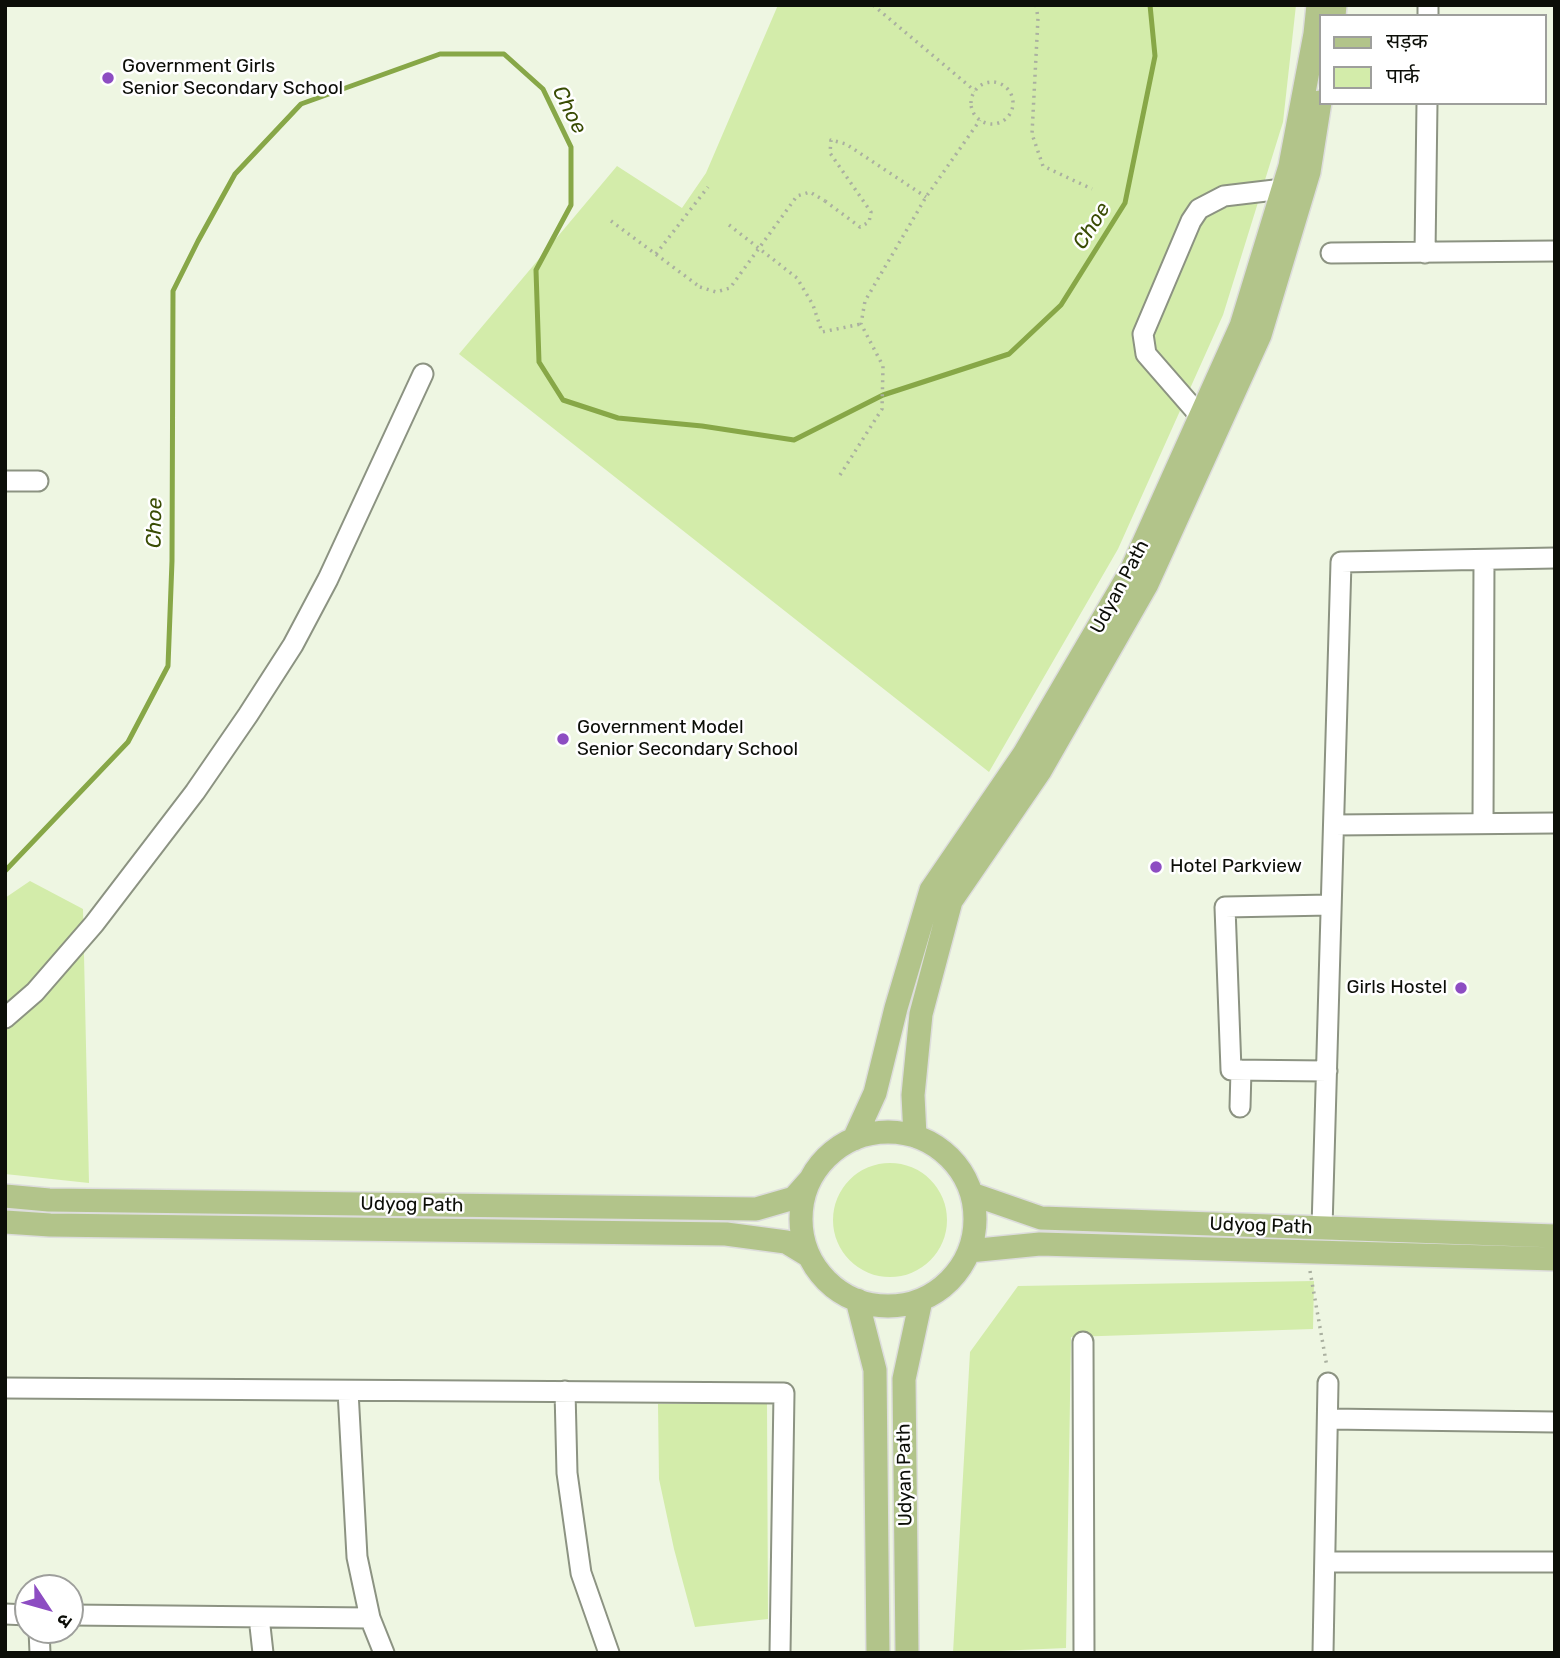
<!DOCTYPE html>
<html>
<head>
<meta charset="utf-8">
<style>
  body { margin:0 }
  #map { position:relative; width:1560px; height:1658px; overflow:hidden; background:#eef6e2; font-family:Rubik,"Noto Sans Devanagari",sans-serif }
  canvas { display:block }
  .frame { position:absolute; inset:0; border:7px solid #0c0e08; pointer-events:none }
  .legend { position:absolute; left:1319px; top:14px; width:228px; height:91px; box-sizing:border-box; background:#fff; border:2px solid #9e9f9c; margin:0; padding:9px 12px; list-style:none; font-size:21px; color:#0c0e08 }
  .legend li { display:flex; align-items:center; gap:14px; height:35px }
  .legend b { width:35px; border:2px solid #9e9f9c }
  .north { position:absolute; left:14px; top:1574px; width:70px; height:70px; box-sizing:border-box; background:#fff; border:2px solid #9e9f9c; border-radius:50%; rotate:126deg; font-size:19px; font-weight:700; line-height:28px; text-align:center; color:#0c0e08 }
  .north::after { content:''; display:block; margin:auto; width:24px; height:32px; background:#8d4dc2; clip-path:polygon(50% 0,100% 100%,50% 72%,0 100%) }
</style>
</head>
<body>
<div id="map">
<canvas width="1560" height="1658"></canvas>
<div class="frame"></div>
<ul class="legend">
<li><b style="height:9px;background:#b2c48a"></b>सड़क</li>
<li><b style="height:19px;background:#d3ecaa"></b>पार्क</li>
</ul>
<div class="north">उ</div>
</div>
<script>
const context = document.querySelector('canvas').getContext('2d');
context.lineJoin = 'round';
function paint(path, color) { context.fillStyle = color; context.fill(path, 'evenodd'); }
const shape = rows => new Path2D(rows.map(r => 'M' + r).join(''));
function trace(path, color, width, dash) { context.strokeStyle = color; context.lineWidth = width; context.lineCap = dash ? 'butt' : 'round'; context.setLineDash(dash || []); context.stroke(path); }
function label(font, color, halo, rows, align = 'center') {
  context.font = font + ' Rubik,sans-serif'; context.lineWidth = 5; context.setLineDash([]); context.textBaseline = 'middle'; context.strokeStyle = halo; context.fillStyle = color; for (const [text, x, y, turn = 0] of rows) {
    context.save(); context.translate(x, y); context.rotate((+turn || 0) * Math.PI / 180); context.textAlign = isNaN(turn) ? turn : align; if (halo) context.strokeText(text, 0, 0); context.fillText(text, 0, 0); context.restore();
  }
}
paint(shape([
  [778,5,1296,5,1283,122,1223,315,1118,549,989,772,459,354,617,166,682,208,706,173],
  [30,881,83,909,89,1183,5,1174,5,898],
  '833 1220a57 57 0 1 1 114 0a57 57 0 1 1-114 0Z',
  [1314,1281,1313,1329,1071,1337,1066,1648,953,1653,970,1352,1018,1286],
  [658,1404,767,1404,768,1619,695,1627,674,1549,659,1479]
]), '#d3ecaa');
trace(shape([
  [5,871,128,742,168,666,172,561,173,291,198,241,235,174,301,104,440,54,504,54,543,89,571,147,571,205,536,270,539,362,563,400,618,418,702,426,794,440,883,395,1009,354,1061,305,1125,203,1155,56,1150,5]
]), '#87a747', 5);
const minor = shape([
  [1428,16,1428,5],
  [1331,253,1555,251],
  [1425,253,1427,103],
  [1200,416,1146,354,1143,334,1191,221,1199,209,1224,196,1283,189],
  [5,481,38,481],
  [1483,823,1484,560],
  [1334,825,1555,823],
  [5,1018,35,992,94,924,195,792,248,715,293,645,328,579,423,374],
  [1327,1071,1231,1070,1225,907,1330,905],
  [1240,1107,1241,1070],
  [1322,1228,1341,562,1555,558],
  [1083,1342,1084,1653],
  [5,1388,784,1393,780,1653],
  [348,1391,357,1557,370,1618,384,1653],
  [565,1391,567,1473,581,1573,609,1653],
  [1329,1419,1555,1422],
  [1326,1562,1555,1562],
  [5,1614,28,1615],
  [70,1615,370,1618],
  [259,1617,263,1653],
  [39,1630,40,1653],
  [1323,1653,1328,1383]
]);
const major = shape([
  [1334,16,1335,5],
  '801 1219a87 87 0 1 1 174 0a87 87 0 1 1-174 0Z',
  [915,1136,913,1095,921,1014,951,901,1040,771,1147,584,1260,335,1309,172,1320,102],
  [854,1139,875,1093,896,1008,931,890,1024,754,1131,571,1241,326,1290,166,1315,34,1318,5],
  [972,1194,1041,1218,1555,1236],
  [5,1196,49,1200,756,1209,794,1198,810,1180],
  [5,1222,50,1225,726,1234,786,1242,809,1256],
  [969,1251,1040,1244,1555,1259],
  [857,1300,875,1370,878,1653],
  [907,1653,904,1379,921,1300]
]);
trace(minor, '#8c9382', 23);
trace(major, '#dddddc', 26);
trace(shape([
  [873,5,975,91],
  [1036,5,1038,18,1032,134,1043,166,1092,189],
  '971 103a21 21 0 1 1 42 0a21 21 0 1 1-42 0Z',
  [825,201,860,227,869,222,871,212,830,153,831,140,846,144,926,197],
  [611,221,700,287],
  [729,225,797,278,813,305,822,332,861,324],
  [656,254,708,187],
  [840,475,882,409,883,366,861,324,865,301,926,197,980,120],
  [1310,1271,1327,1367]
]), '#aab0a0', 3.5, [2, 5]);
trace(minor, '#fff', 19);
trace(major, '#b2c48a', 23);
trace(shape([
  [700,287,716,292,730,288,797,196,810,192,825,201]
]), '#aab0a0', 3.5, [2, 5]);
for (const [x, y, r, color] of [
  [108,78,7,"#8d4dc2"],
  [563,739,7,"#8d4dc2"],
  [1156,867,7,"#8d4dc2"],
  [1461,988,7,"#8d4dc2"]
]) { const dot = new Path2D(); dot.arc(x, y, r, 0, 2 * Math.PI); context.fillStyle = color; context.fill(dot); trace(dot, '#fff', 2.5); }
label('19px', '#0c0e08', '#fff', [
  ["Government Girls",122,67],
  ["Senior Secondary School",122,89],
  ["Government Model",577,728],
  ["Senior Secondary School",577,750],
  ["Hotel Parkview",1170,867],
  ["Girls Hostel",1447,988,"right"]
], 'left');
label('19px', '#0c0e08', '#fff', [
  ["Udyan Path",1120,587,-62],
  ["Udyog Path",412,1205,1],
  ["Udyog Path",1261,1226,2],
  ["Udyan Path",905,1475,-91]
]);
label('italic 21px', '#394c03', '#fff', [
  ["Choe",569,110,63],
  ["Choe",1092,226,-58],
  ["Choe",155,523,-89]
]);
</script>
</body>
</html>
